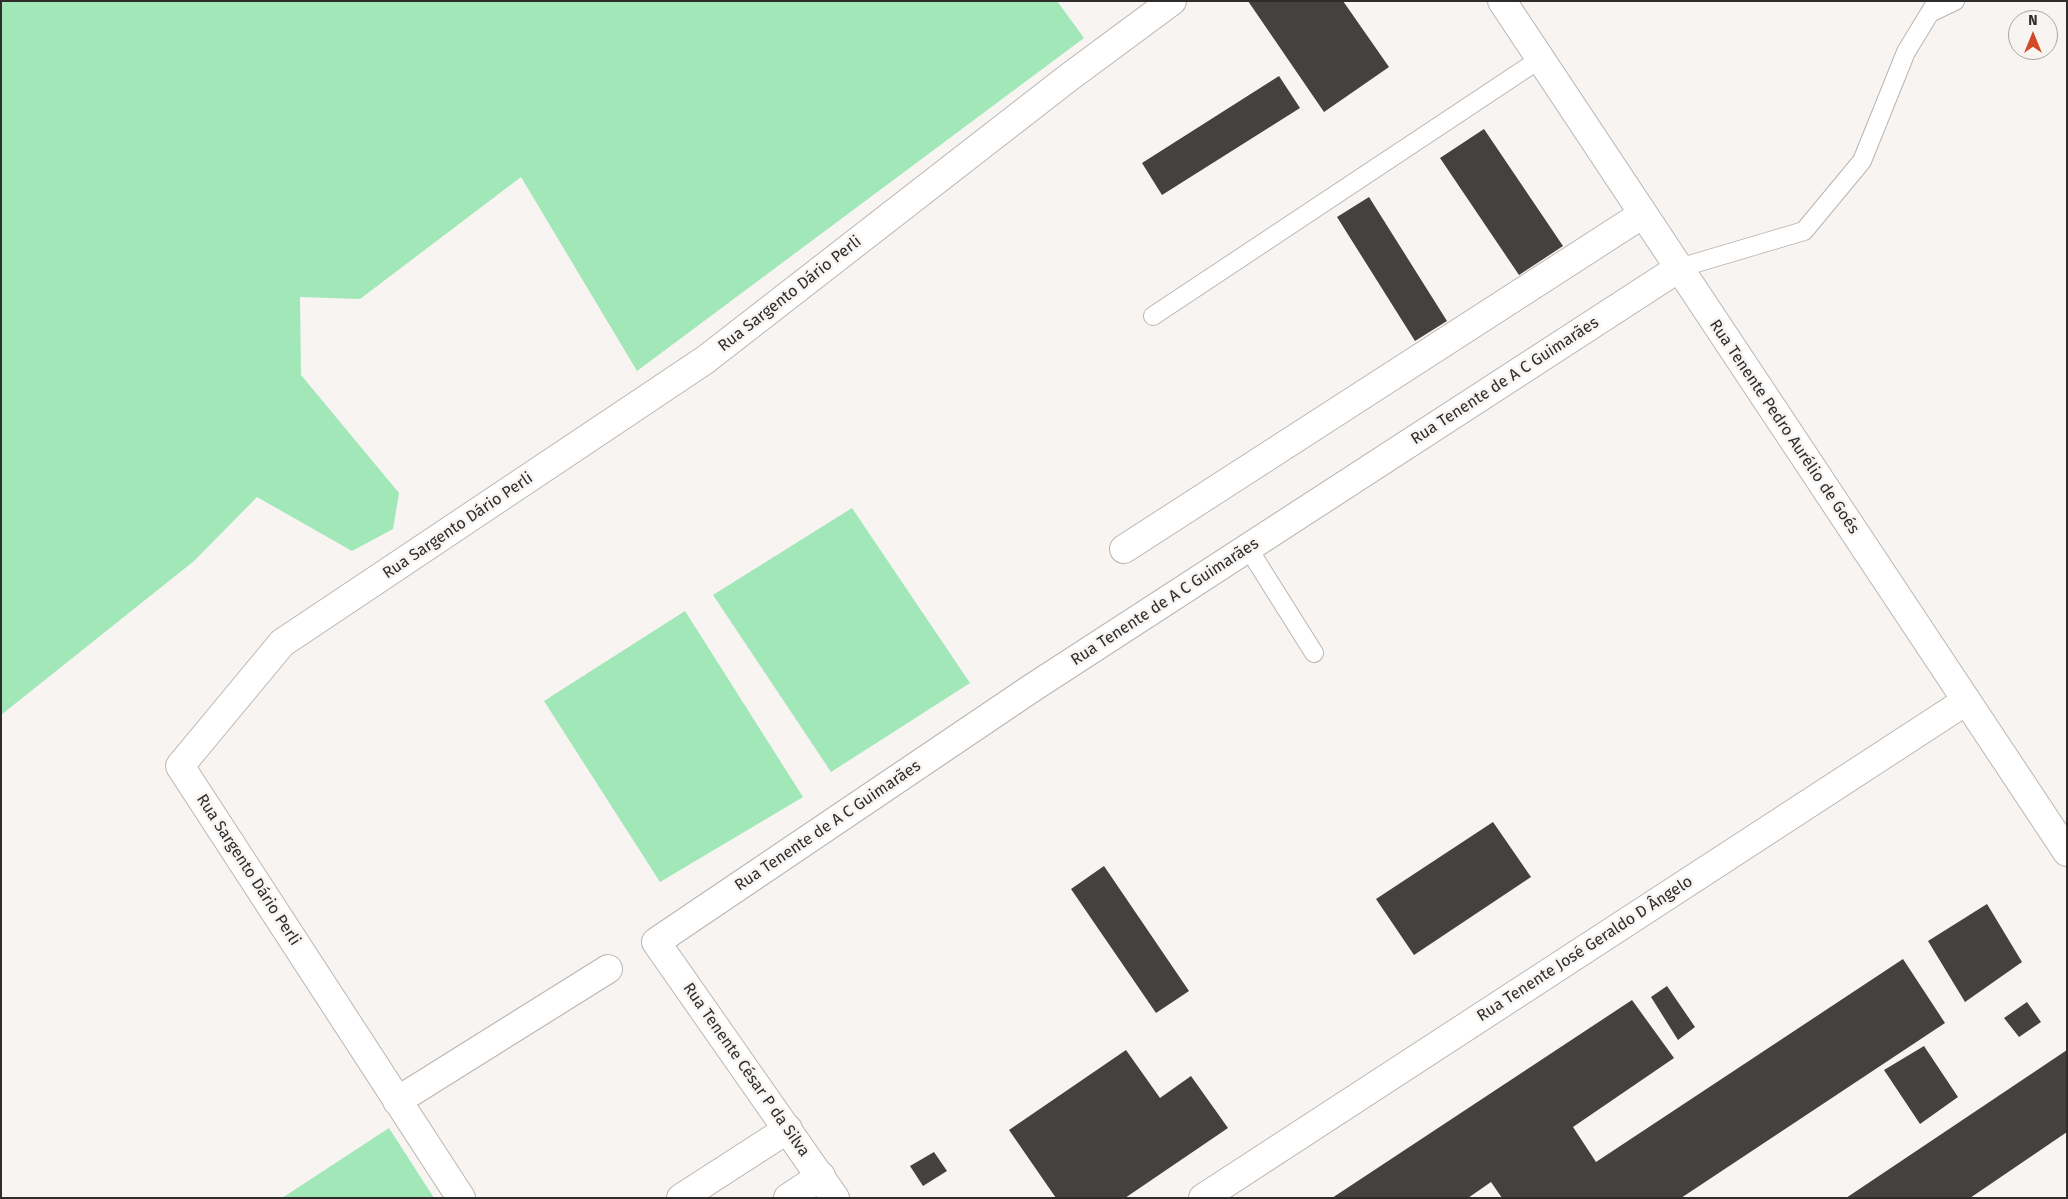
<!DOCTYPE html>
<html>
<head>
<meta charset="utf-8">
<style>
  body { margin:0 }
  #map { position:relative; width:2068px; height:1199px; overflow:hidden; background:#f7f4f1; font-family:"Fira Sans",sans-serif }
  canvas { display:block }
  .frame { position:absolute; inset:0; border:2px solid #2e2d2c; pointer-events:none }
  .north { position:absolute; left:2008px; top:10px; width:50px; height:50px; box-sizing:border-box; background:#f7f4f1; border:1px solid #a7a4a2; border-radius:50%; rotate:0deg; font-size:14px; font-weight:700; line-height:20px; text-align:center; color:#2e2d2c }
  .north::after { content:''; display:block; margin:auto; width:18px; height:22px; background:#d24925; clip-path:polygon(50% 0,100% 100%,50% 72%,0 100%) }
</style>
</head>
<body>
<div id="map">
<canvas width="2068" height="1199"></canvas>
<div class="frame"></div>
<div class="north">N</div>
</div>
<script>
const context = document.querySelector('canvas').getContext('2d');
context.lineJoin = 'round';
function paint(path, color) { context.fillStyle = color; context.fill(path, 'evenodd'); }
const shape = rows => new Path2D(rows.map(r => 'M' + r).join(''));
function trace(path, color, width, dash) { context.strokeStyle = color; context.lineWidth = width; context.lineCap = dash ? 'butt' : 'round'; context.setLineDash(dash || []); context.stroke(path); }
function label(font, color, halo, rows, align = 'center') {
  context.font = font + ' "Fira Sans",sans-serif'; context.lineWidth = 5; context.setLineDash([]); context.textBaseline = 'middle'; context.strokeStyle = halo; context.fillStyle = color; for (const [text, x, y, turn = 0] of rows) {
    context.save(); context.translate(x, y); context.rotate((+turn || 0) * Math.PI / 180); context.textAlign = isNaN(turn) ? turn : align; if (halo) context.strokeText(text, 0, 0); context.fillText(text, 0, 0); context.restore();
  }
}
paint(shape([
  [1,1,1057,1,1084,38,637,371,521,177,360,299,300,297,301,375,399,493,393,529,352,551,257,497,194,561,1,715],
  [852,508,970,683,831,772,713,595],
  [685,611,803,797,660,882,544,701],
  [389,1128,434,1198,282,1198]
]), '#a1e7b8');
paint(shape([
  [1248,1,1343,1,1389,67,1324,112],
  [1279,76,1300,108,1162,195,1142,163],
  [1484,129,1563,246,1519,275,1440,158],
  [1369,197,1447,321,1415,341,1337,217],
  [1493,822,1531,877,1414,955,1376,899],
  [1104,866,1189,991,1156,1013,1071,889],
  [1987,904,2022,962,1965,1002,1928,941],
  [1903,959,1945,1023,1681,1198,1502,1198,1491,1182,1468,1198,1332,1198,1632,1000,1674,1058,1573,1127,1596,1162],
  [1667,986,1695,1027,1678,1040,1651,997],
  [2027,1002,2041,1022,2019,1037,2004,1018],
  [1924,1046,1958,1097,1920,1124,1884,1070],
  [1126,1050,1160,1098,1191,1076,1228,1128,1125,1198,1056,1198,1009,1130],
  [2067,1050,2067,1132,1970,1198,1846,1198],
  [934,1152,947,1171,923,1186,910,1166]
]), '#44413f');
const lane = shape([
  [1930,13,1955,1],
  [1679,268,1804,231,1862,161,1906,52,1937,1],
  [1153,316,1540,59],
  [1248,548,1314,653]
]);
const street = shape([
  [1502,1,2067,852],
  [1124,549,1643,214],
  [397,1101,608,969],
  [461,1198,180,766,282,643,705,360,1068,78,1172,1],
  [681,1198,788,1129],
  [788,1198,821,1176],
  [835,1198,656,942,1032,688,1679,268],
  [1203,1198,1966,701]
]);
trace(lane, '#b9b5b2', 20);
trace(street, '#b9b5b2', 30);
trace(lane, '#fff', 18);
trace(street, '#fff', 28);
label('16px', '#2e2d2c', '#f7f4f1', [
  ["Rua Sargento Dário Perli",790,294,-38],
  ["Rua Tenente de A C Guimarães",1505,381,-33],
  ["Rua Tenente Pedro Aurélio de Goés",1784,427,56],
  ["Rua Sargento Dário Perli",458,526,-34],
  ["Rua Tenente de A C Guimarães",1165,602,-33],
  ["Rua Tenente de A C Guimarães",828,826,-34],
  ["Rua Sargento Dário Perli",248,870,57],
  ["Rua Tenente José Geraldo D Ângelo",1585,949,-33],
  ["Rua Tenente César P da Silva",746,1070,55]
]);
</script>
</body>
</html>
